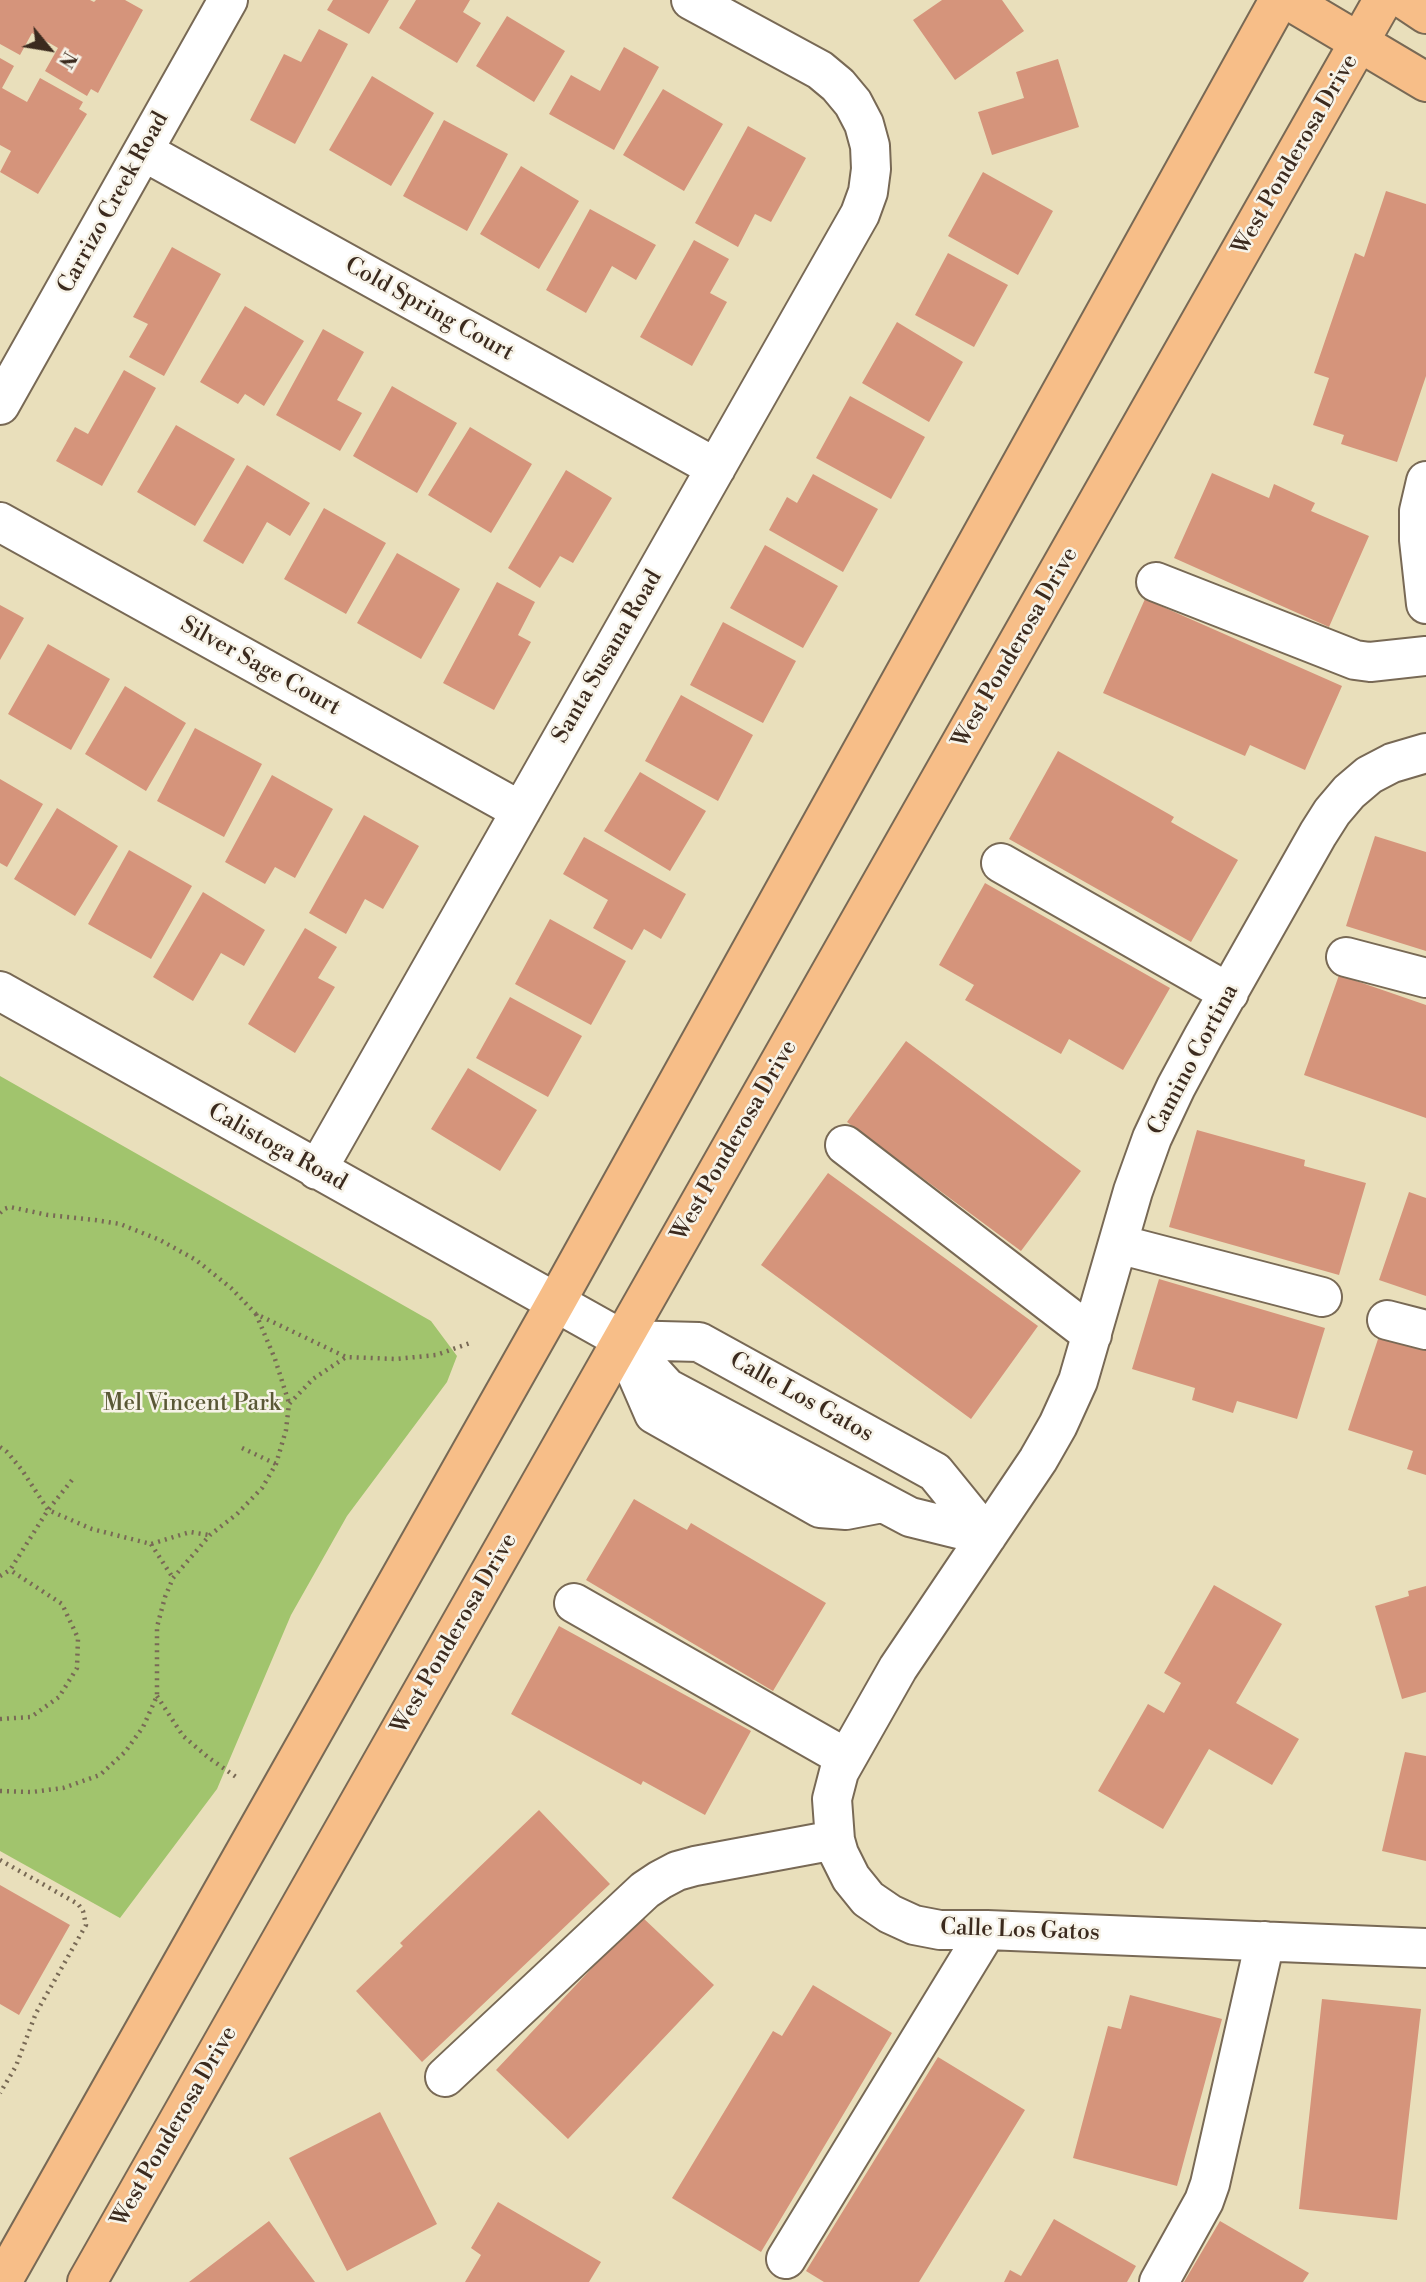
<!DOCTYPE html>
<html>
<head>
<meta charset="utf-8">
<style>
  body { margin:0 }
  #map { position:relative; width:1426px; height:2282px; overflow:hidden; background:#e9dfbb; font-family:"Libre Bodoni",serif }
  canvas { display:block }
  .north { position:absolute; left:14px; top:14px; width:70px; height:70px; -webkit-text-stroke:5px #f7f3e8; paint-order:stroke; rotate:120deg; font-size:19px; font-weight:700; line-height:28px; text-align:center; color:#3b2a1e }
  .north::after { content:''; display:block; margin:auto; width:24px; height:32px; background:#3b2a1e; clip-path:polygon(50% 0,100% 100%,50% 72%,0 100%) }
</style>
</head>
<body>
<div id="map">
<canvas width="1426" height="2282"></canvas>
<div class="north">N</div>
</div>
<script>
const context = document.querySelector('canvas').getContext('2d');
context.lineJoin = 'round';
function paint(path, color) { context.fillStyle = color; context.fill(path, 'evenodd'); }
const shape = rows => new Path2D(rows.map(r => 'M' + r).join(''));
function trace(path, color, width, dash) { context.strokeStyle = color; context.lineWidth = width; context.lineCap = dash ? 'butt' : 'round'; context.setLineDash(dash || []); context.stroke(path); }
function label(font, color, halo, rows, align = 'center') {
  context.font = font + ' "Libre Bodoni",serif'; context.lineWidth = 5; context.setLineDash([]); context.textBaseline = 'middle'; context.strokeStyle = halo; context.fillStyle = color; for (const [text, x, y, turn = 0] of rows) {
    context.save(); context.translate(x, y); context.rotate((+turn || 0) * Math.PI / 180); context.textAlign = isNaN(turn) ? turn : align; if (halo) context.strokeText(text, 0, 0); context.fillText(text, 0, 0); context.restore();
  }
}
paint(shape([
  [0,1076,431,1321,457,1356,447,1382,347,1516,291,1615,217,1789,120,1918,0,1851]
]), '#a1c46d');
paint(shape([
  [0,0,90,0,94,2,96,0,125,0,143,10,98,93,91,89,87,96,45,71,58,48,32,33,20,55,0,44],
  [333,0,389,0,369,34,327,10],
  [416,0,470,0,463,12,481,23,457,63,399,28],
  [942,0,1002,0,1024,31,955,80,913,20],
  [507,16,565,51,534,102,476,66],
  [319,29,348,44,295,144,250,120,284,54,301,62],
  [624,47,659,67,614,150,549,114,571,75,600,91],
  [0,58,14,66,2,88,27,102,40,78,83,102,79,109,87,114,38,194,0,172,11,151,0,145],
  [1058,59,1079,127,992,155,978,112,1024,98,1016,72],
  [372,76,434,113,391,186,329,150],
  [663,89,723,124,684,191,623,155],
  [444,120,508,154,467,231,403,196],
  [748,126,806,158,771,222,755,214,738,247,695,223],
  [521,166,579,201,539,269,480,234],
  [983,172,1053,211,1018,275,948,236],
  [1386,191,1426,204,1426,376,1397,462,1341,444,1344,435,1313,425,1329,378,1314,373,1355,253,1364,257],
  [590,209,656,245,636,280,612,266,586,313,546,290],
  [694,240,729,259,710,293,727,302,692,366,640,337],
  [172,247,221,274,164,376,129,357,148,324,133,317],
  [948,253,1008,285,974,347,915,315],
  [245,306,304,341,264,406,245,394,238,404,200,382],
  [897,322,963,362,929,422,862,383],
  [323,329,364,352,337,400,362,413,340,451,276,415],
  [124,370,156,388,102,486,56,461,75,427,88,434],
  [392,386,457,423,417,493,353,456],
  [850,396,925,437,891,499,816,458],
  [176,425,235,459,195,526,137,492],
  [470,427,532,464,491,533,428,495],
  [247,465,310,503,290,536,267,522,243,564,203,541],
  [566,470,612,498,573,563,560,556,540,588,508,568],
  [1212,473,1269,498,1274,484,1315,503,1311,511,1369,536,1329,627,1174,558],
  [813,474,878,509,843,572,769,530,787,497,797,503],
  [324,508,386,543,346,614,284,579],
  [765,545,838,586,803,648,730,608],
  [397,553,460,589,421,659,357,623],
  [497,582,535,602,518,635,531,642,494,710,443,683],
  [1145,599,1342,686,1305,770,1250,745,1245,756,1103,693],
  [0,605,24,618,0,660],
  [723,622,796,661,763,723,690,685],
  [48,644,110,679,71,750,8,714],
  [125,686,186,723,146,791,85,754],
  [681,695,753,735,718,801,645,761],
  [195,728,262,764,224,837,157,801],
  [1058,751,1174,817,1171,822,1238,860,1191,942,1009,839],
  [640,772,706,811,670,871,604,831],
  [272,775,333,809,295,878,275,867,265,884,225,862],
  [0,779,43,804,7,867,0,863],
  [57,808,118,846,75,916,14,879],
  [364,815,419,846,383,909,365,899,346,934,309,913],
  [1375,836,1426,852,1426,951,1346,926],
  [584,837,686,894,661,939,644,929,632,950,593,928,608,900,563,874],
  [129,850,192,886,151,959,88,924],
  [985,883,1170,988,1123,1070,1069,1039,1061,1054,965,1000,974,985,939,965],
  [203,892,265,930,244,966,221,953,193,1001,153,977],
  [550,919,626,961,591,1025,515,984],
  [305,928,337,947,318,978,335,987,295,1053,248,1024],
  [1339,975,1426,1005,1426,1118,1304,1075],
  [510,997,582,1036,548,1097,476,1058],
  [906,1041,1081,1171,1021,1251,847,1122],
  [468,1068,537,1110,500,1171,431,1129],
  [1197,1130,1305,1160,1304,1166,1366,1183,1339,1275,1169,1227],
  [828,1173,1038,1326,971,1419,761,1265],
  [1409,1192,1426,1198,1426,1296,1379,1280],
  [1159,1279,1325,1328,1297,1419,1237,1401,1233,1413,1192,1400,1195,1388,1132,1369],
  [1379,1336,1426,1351,1426,1475,1407,1469,1413,1451,1348,1430],
  [634,1499,687,1530,691,1523,826,1603,773,1691,586,1580],
  [1214,1585,1282,1624,1236,1703,1299,1739,1272,1785,1209,1749,1163,1829,1098,1791,1148,1704,1164,1713,1181,1683,1164,1673],
  [1426,1586,1426,1692,1402,1699,1375,1606,1409,1596,1408,1591],
  [559,1626,751,1731,705,1815,643,1781,641,1785,511,1714],
  [1405,1752,1426,1756,1426,1861,1382,1851],
  [539,1810,610,1884,422,2062,356,1991,403,1946,400,1943],
  [0,1885,70,1925,19,2015,0,2004],
  [641,1916,714,1985,568,2139,496,2070],
  [813,1985,892,2033,761,2252,672,2198,773,2031,782,2036],
  [1130,1995,1222,2019,1177,2186,1073,2158,1108,2026,1121,2029],
  [1322,1999,1421,2009,1397,2220,1299,2209],
  [938,2057,1025,2110,919,2282,824,2282,806,2271],
  [380,2112,437,2224,347,2271,289,2158],
  [498,2202,601,2262,589,2282,465,2282,481,2255,471,2248],
  [1054,2219,1136,2266,1127,2282,1004,2282,1010,2270,1021,2276],
  [269,2221,315,2282,189,2282],
  [1220,2221,1309,2273,1303,2282,1184,2282]
]), '#d5947b');
const minor = shape([
  [143,151,716,468],
  [0,405,228,0],
  [1426,481,1419,511,1419,540,1426,604],
  [0,522,521,811],
  [1156,582,1355,660,1370,662,1426,656],
  [1426,753,1392,763,1369,775,1349,792,1332,812,1318,834,1203,1037,1176,1087,1152,1138,1133,1191,1078,1381,1058,1425,1038,1460,898,1668,839,1772,832,1799,835,1840,839,1854,851,1878,868,1899,890,1914,914,1925,940,1930,987,1930,1426,1948],
  [1001,863,1229,993],
  [1346,957,1426,978],
  [0,991,623,1340,667,1388,910,1517,987,1536],
  [845,1145,1092,1335],
  [317,1170,860,214,868,192,871,169,870,146,864,124,853,103,838,85,820,70,691,0],
  [1118,1244,1322,1297],
  [1387,1320,1426,1330],
  [623,1340,699,1342,935,1472,987,1536],
  [631,1361,654,1414,820,1508,846,1510,882,1503],
  [574,1603,846,1758],
  [445,2077,645,1890,660,1880,677,1871,695,1866,835,1840],
  [786,2259,987,1930],
  [1159,2282,1204,2201,1210,2184,1265,1941]
]);
const major = shape([
  [1288,0,1426,82],
  [1405,0,1426,14],
  [2,2282,556,1302,1279,0],
  [87,2282,1383,0]
]);
trace(minor, '#786955', 42);
trace(major, '#786955', 42);
trace(shape([
  [0,1213,4,1209,10,1207,48,1215,95,1220,120,1224,160,1240,196,1260,231,1288,256,1314,346,1357,396,1359,436,1355,473,1342],
  [256,1314,275,1359,289,1403],
  [0,1447,7,1452,22,1470,48,1510,92,1529,151,1544,190,1532,209,1535],
  [242,1448,276,1464],
  [151,1544,173,1578],
  [0,1576,10,1570,48,1510,72,1480],
  [157,1696,183,1736,209,1758,239,1779],
  [0,1719,31,1717,59,1697,77,1668,78,1638,62,1604,10,1570],
  [0,1791,32,1792,63,1788,100,1775,125,1752,143,1727,157,1696,157,1627,165,1597,173,1578,210,1535,237,1514,262,1488,276,1464,286,1430,289,1404,313,1379,346,1357],
  [0,1860,78,1904,83,1911,86,1925,36,2013,16,2066,0,2093]
]), '#786955', 4.5, [2, 5]);
trace(minor, '#fff', 38);
trace(major, '#f7be88', 38);
label('23px', '#3b2a1e', '#f7f3e8', [
  ["West Ponderosa Drive",1296,155,-60],
  ["Carrizo Creek Road",114,203,-61],
  ["Cold Spring Court",429,310,29],
  ["West Ponderosa Drive",1016,648,-60],
  ["Santa Susana Road",608,657,-60],
  ["Silver Sage Court",260,667,29],
  ["Camino Cortina",1194,1060,-62],
  ["West Ponderosa Drive",735,1141,-60],
  ["Calistoga Road",277,1148,29],
  ["Calle Los Gatos",801,1398,29],
  ["West Ponderosa Drive",455,1634,-60],
  ["Calle Los Gatos",1020,1931,2],
  ["West Ponderosa Drive",175,2127,-60]
]);
label('23px', '#5a5836', '#f7f3e8', [
  ["Mel Vincent Park",192,1404]
]);
</script>
</body>
</html>
